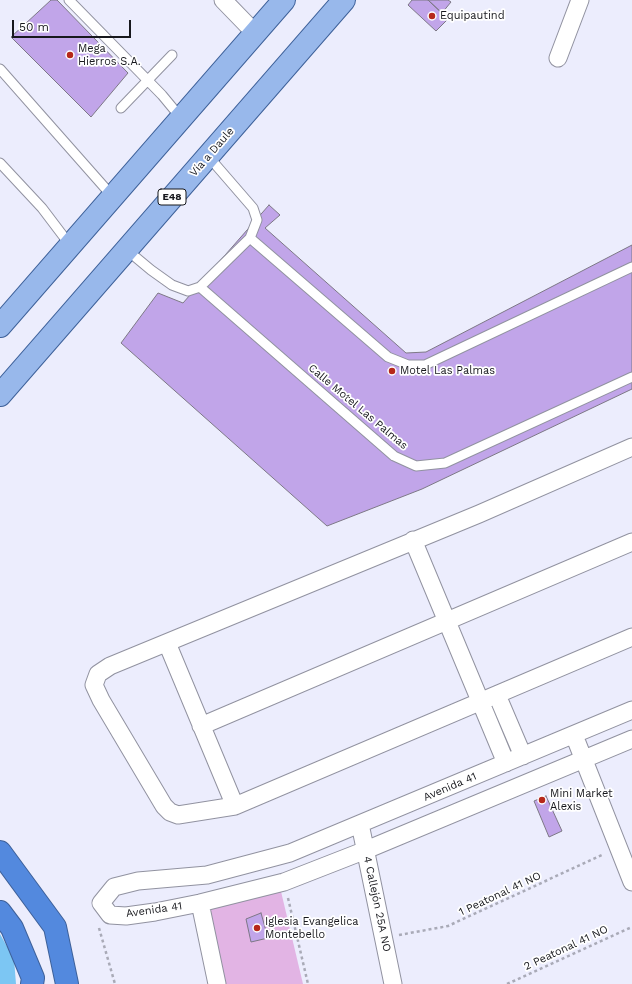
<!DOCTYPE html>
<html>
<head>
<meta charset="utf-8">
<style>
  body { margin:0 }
  #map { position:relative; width:632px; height:984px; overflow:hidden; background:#ecedfd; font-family:"Work Sans",sans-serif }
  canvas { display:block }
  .scale { position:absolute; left:12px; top:20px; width:119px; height:18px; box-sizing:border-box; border:2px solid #17181d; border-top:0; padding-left:5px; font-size:12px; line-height:14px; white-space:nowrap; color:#17181d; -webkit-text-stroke:3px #fff; paint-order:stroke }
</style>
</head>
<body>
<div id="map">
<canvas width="632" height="984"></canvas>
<div class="scale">50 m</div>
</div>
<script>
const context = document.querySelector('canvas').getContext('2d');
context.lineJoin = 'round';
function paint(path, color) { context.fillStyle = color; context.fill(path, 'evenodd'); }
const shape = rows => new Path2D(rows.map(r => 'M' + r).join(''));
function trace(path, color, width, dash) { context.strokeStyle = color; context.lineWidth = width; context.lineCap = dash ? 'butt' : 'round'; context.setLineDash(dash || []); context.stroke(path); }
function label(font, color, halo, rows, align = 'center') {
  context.font = font + ' "Work Sans",sans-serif'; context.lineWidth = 3.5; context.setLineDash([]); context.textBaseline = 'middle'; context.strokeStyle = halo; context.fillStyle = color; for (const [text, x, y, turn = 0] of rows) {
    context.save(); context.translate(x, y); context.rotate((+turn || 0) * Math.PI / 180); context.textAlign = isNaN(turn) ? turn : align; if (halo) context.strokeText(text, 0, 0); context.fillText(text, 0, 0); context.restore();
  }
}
paint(shape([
  [279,883,303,984,224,984,210,908]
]), '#e2b4e4');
paint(shape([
  [0,934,14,959,16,984,0,984]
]), '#7cc6f3');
const building = shape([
  [51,0,57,0,128,73,91,117,11,37,51,0],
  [412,0,428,0,448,19,436,31,408,5,412,0],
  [428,0,448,0,451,2,442,13,428,0],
  [269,205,280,215,265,228,406,353,426,352,632,245,632,389,422,489,327,526,121,343,158,293,183,303,269,205],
  [546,796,562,831,549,837,534,801,546,796],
  [261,913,268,938,251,942,246,919,261,913]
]);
paint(building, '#c1a5e9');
trace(building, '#7d7886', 1);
const lane = shape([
  [69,0,162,95,181,118],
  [0,69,113,197],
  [121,108,172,55],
  [0,163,42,208,70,245],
  [250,238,388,357,408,365,425,365,632,267],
  [127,250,151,270,172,285,188,291,200,287,250,238,257,220,253,208,208,156],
  [200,287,394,456,416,466,445,463,632,377]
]);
const street = shape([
  [223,0,255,33],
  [558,58,580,0],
  [632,447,479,514,110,666,98,674,94,685,101,700,164,806,170,812,178,815,235,806,632,637],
  [413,540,506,763],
  [167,643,235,806],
  [497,695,523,756],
  [632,710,290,853,207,875,138,881,114,887,101,903,110,915,126,916,155,912,200,903,284,882,366,850,632,739],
  [201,726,632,542],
  [574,735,632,882],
  [360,824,393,984],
  [200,903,217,984]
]);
const primary = shape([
  [0,326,284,0],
  [0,395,344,0]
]);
const highway = shape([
  [0,852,55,927,67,984],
  [0,912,12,928,33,978,32,984]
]);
trace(lane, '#9192a0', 11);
trace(street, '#9192a0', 19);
trace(primary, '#3e619a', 24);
trace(highway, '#3e619a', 24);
trace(shape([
  [288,898,308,984],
  [99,928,115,984],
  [399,935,448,926,604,854],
  [507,984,632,927]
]), '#a9aab7', 2.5, [3, 3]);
trace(lane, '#fff', 9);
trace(street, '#fff', 17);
trace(primary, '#98b8eb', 22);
trace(highway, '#5389de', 22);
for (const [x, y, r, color] of [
  [432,16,4,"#b6281a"],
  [70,55,4,"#b6281a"],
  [392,371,4,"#b6281a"],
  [542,800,4,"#b6281a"],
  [257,928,4,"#b6281a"]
]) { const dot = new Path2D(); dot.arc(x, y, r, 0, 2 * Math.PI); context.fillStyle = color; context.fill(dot); trace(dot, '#fff', 1.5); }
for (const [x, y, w] of [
  [172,197,28]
]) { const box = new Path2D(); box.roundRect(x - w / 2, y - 8, w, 16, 3); context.fillStyle = '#fff'; context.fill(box); trace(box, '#17181d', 1); }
label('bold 10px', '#17181d', null, [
  ["E48",172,197]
]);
label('11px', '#17181d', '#fff', [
  ["Equipautind",440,16],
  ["Mega",78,49],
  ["Hierros S.A.",78,62],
  ["Motel Las Palmas",400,371],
  ["Mini Market",550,794],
  ["Alexis",550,807],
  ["Iglesia Evangelica",265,922],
  ["Montebello",265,935]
], 'left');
label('11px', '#17181d', '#fff', [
  ["Vía a Daule",212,152,-49],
  ["Calle Motel Las Palmas",358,407,40],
  ["Avenida 41",450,787,-23],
  ["1 Peatonal 41 NO",500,894,-25],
  ["4 Callejón 25A NO",377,904,78],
  ["Avenida 41",154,910,-8],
  ["2 Peatonal 41 NO",566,948,-25]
]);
</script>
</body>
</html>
